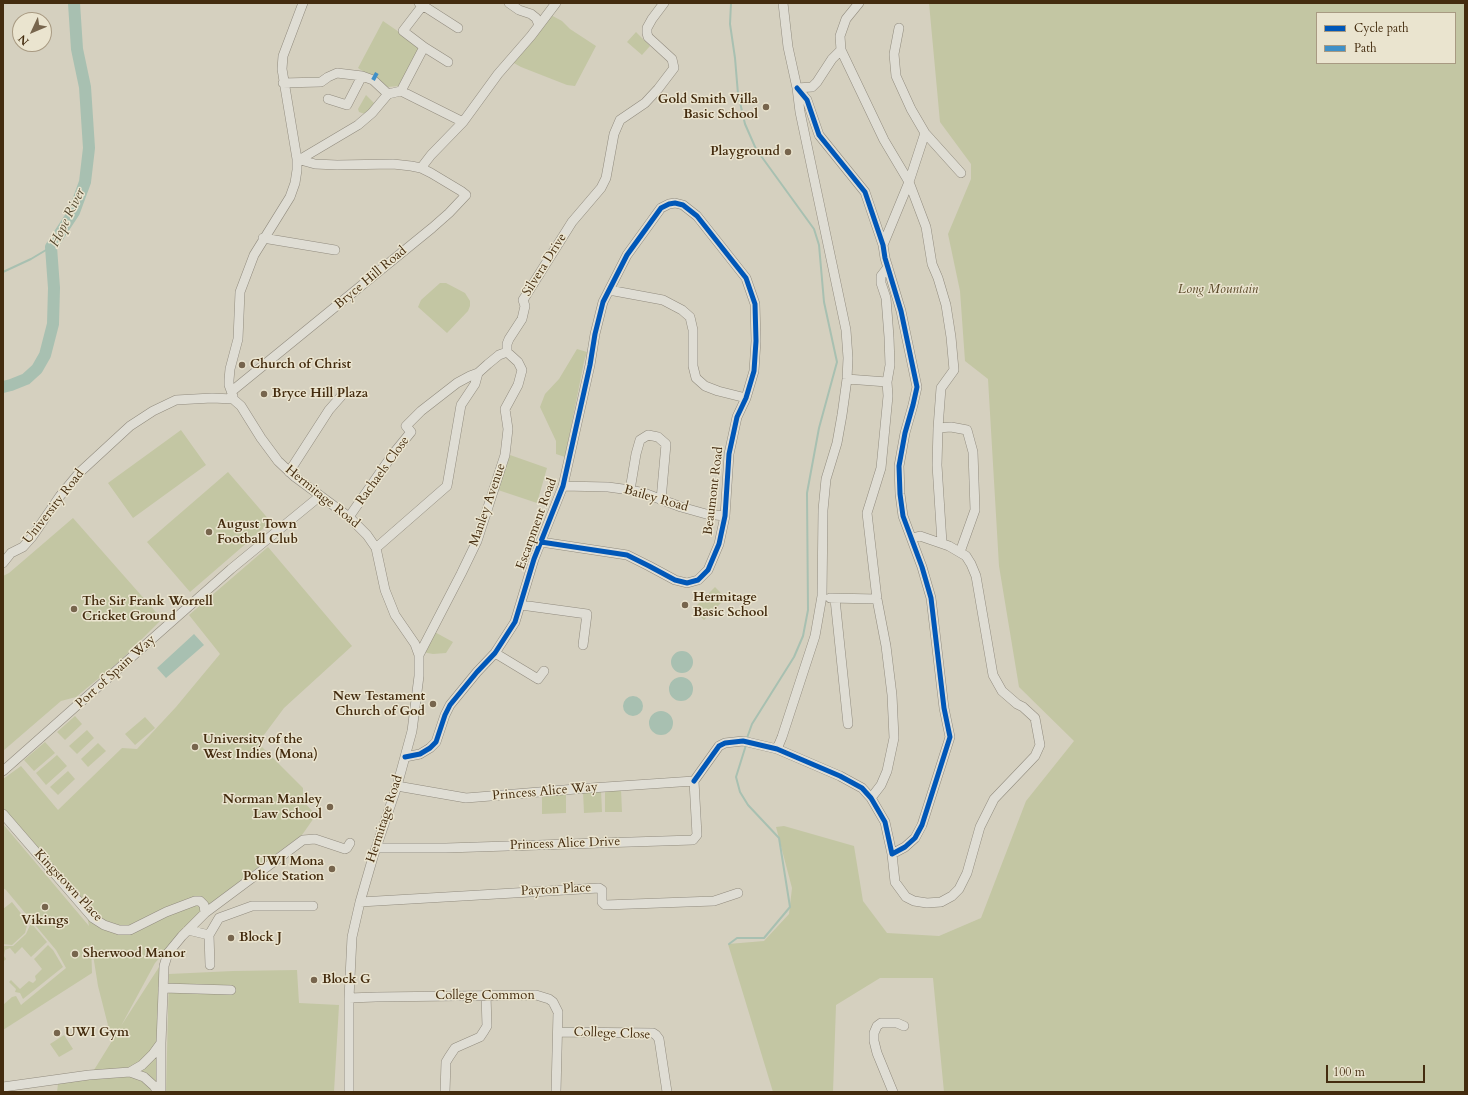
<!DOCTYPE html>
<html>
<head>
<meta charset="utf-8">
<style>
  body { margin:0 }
  #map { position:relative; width:1468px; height:1095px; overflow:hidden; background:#d5d0bf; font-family:Cardo,serif }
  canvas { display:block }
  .frame { position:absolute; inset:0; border:4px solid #442c0f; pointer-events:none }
  .legend { position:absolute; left:1316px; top:12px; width:140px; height:52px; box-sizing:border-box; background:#eae4cf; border:1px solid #a89a82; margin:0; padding:5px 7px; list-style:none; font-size:12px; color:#442c0f }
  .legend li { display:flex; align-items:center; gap:8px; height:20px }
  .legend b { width:20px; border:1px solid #a89a82 }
  .north { position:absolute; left:12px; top:12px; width:40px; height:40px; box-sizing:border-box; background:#eae4cf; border:1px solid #a89a82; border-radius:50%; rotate:226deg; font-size:11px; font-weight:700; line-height:16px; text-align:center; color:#442c0f }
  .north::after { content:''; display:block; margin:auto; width:14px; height:18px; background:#77654d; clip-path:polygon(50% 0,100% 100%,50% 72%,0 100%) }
  .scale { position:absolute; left:1326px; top:1065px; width:99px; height:18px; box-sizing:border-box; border:2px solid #442c0f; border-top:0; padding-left:5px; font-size:12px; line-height:14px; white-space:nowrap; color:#442c0f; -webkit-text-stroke:3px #eae4cf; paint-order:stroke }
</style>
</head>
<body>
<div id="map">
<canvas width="1468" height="1095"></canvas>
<div class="frame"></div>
<ul class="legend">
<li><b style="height:5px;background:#0057b8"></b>Cycle path</li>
<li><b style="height:5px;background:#4090c7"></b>Path</li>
</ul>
<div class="north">N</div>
<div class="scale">100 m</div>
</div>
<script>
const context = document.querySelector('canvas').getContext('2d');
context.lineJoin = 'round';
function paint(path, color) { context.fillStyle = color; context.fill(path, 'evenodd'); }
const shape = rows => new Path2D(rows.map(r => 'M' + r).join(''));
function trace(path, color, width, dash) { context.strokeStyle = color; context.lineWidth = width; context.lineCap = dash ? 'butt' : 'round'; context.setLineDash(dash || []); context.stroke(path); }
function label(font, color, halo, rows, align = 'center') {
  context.font = font + ' Cardo,serif'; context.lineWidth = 3; context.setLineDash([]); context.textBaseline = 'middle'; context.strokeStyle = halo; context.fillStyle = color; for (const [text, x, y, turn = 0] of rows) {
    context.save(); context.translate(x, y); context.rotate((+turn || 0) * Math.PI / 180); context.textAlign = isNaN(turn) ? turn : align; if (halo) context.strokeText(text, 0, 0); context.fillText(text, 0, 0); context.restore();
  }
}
paint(shape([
  [929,3,1465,3,1465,1092,944,1092,933,978,880,978,836,1005,833,1092,773,1092,728,944,764,941,789,914,792,888,776,827,784,826,854,846,863,901,887,933,939,936,981,918,1026,801,1074,741,1019,687,999,566,988,379,965,361,960,291,948,234,971,179,971,164,940,122],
  [1317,13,1455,13,1455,63,1317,63],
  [549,14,562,21,570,29,596,46,575,86,567,85,521,67,512,62],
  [383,21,421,47,400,86,387,87,358,68],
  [636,32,650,46,642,55,627,42],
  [366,95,374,103,368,113,365,114,359,112,358,109],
  [440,283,446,283,465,293,470,301,470,306,468,311,447,333,418,307,421,300],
  [577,349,587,352,584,362,565,457,556,454,556,441,540,407,545,394,559,379],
  [181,430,206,465,133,518,108,483],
  [510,455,547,468,537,503,498,490],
  [228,472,271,522,190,592,147,542],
  [73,518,162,619,121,660,76,697,61,701,3,751,3,576,9,573],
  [268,547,352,646,284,708,258,743,303,788,303,801,316,815,302,835,258,867,200,912,155,963,121,1026,161,964,157,1092,57,1092,58,1084,94,1070,112,1041,98,986,91,942,92,973,3,1030,3,1005,12,997,16,996,21,1005,66,968,56,950,6,890,3,888,3,824,89,926,84,900,3,809,3,779,21,766,58,810,122,748,137,749,176,707,220,654,189,615],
  [715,587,726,598,704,620,693,609],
  [431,630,453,642,446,653,433,654,422,652],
  [75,716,82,724,65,740,57,732],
  [145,717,155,728,135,745,125,734],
  [87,730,94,738,77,754,69,746],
  [45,742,55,753,34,771,24,760],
  [98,743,106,751,88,767,81,759],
  [57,755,67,766,46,785,36,773],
  [68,771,75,779,58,795,50,787],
  [605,789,621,789,622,812,605,812],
  [601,790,602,812,584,813,583,791],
  [566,793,566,813,542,814,542,794],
  [12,902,28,922,25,933,12,945,3,944,3,909],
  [31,923,47,942,31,957,22,947,15,954,10,948,5,950,4,956,6,959,4,961,3,960,3,946,13,946,26,934],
  [48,945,53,950,63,967,23,999,20,993,15,992,16,989,9,982,11,980,20,989,29,981,33,983,36,980,35,976,42,969,34,959],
  [297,970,299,1003,339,1005,334,1092,166,1092,169,974,233,971],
  [64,1035,73,1049,59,1057,50,1044]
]), '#c3c6a3');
paint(shape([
  [194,634,204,645,166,678,157,668],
  '671 662a11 11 0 1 1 22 0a11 11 0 1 1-22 0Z',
  '669 689a12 12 0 1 1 24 0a12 12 0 1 1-24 0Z',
  '623 706a10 10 0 1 1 20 0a10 10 0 1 1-20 0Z',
  '649 723a12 12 0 1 1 24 0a12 12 0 1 1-24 0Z'
]), '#a8c0b1');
trace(shape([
  [731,3,730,24,735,58,738,94,745,124,756,149,814,229,819,245,824,302,837,362,819,428,807,493,808,610,803,636,794,657,752,724,747,738],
  [3,272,31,259,51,247],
  [729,944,737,938,764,938,790,907,779,838,748,805,740,792,736,777,746,745]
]), '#a8c0b1', 2);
trace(shape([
  [3,387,11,385,26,379,37,369,45,355,53,324,54,288,51,247,74,212,85,182,89,148,85,87,77,49,74,3]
]), '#a8c0b1', 12);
const minor = shape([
  [419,3,458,28],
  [509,3,519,10,531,14,536,18,539,25],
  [423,5,403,31,424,47,448,62],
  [899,28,894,54,896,76,911,109,925,133,909,182,926,227,932,264,938,278,946,305,951,337,954,370,941,388,938,428,937,465,942,543],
  [841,50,840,36,846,19,859,3],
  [283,83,321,82,328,77,337,73,362,76,373,80,388,94],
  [797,88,812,87,817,82,832,59,841,50,884,140,909,182,883,245],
  [401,91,424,47],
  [388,94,401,91,463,122],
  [328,99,347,105,362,76],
  [925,133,961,173],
  [299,160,358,125,372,113,388,94],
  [421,168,431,155,463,122,498,74,531,36,556,3],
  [263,238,335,250],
  [609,290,663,300,682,310,690,317,693,330,693,366,696,378,705,386,718,391,746,398],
  [847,379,887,382],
  [232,391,432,228,449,213,466,195,461,191,431,173,421,168,411,166,393,164,337,165,315,164,297,159],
  [233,396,229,385,229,380,230,369,238,339,240,292,254,255,290,197,295,183,297,170,297,159,282,69,283,56,303,3],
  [233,399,241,406,261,438,278,461,295,477,349,517,367,535,376,548,385,590,395,615,415,644,419,655,419,676,412,731,397,786,373,857,360,902,352,937,349,998,349,1092],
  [938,428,951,427,967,430,973,452,975,510,960,552],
  [289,472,329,410,343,394],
  [563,486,608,487,630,490,644,493,681,507,706,514,725,516],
  [630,490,636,454,640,440,648,435,658,437,666,444,661,500],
  [349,517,393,454,411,432,406,426,421,411,457,383,470,376,478,373],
  [376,548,447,486,461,405,475,384,478,373,488,364,499,355,507,352,507,344,509,339,522,319,525,306,523,300,572,222,601,188,606,178,614,134,620,120,645,103,658,89,674,68,672,59,648,37,647,33,647,28,652,19,664,3],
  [3,563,11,553,23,547,32,537,60,496,79,473,130,426,153,411,176,400,212,398,233,399],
  [830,598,877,599],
  [835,599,848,724],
  [521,605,587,614,583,645],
  [495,653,538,679,544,671],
  [419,655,461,574,477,541,505,455,508,429,505,409,518,385,522,370,518,362,507,352],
  [777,749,782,737,815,636,822,596,823,510,826,479,837,443,842,415,847,379,848,358,846,330,800,112,797,88,788,47,783,3],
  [405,757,420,754,430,748,436,742,445,715,450,705,477,672,495,653,515,622,534,559,563,486,590,365,595,334,603,302,627,255,661,208,669,204,675,203,683,205,697,216,746,278,755,304,756,341,754,371,746,398,737,417,729,454,725,516,719,544,708,570,698,580,687,583,675,580,649,566,627,555,541,542],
  [3,771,231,569,320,496],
  [694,781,719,746,725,743,743,741,777,749,840,776,862,788,871,798,885,822,892,854,905,847,915,838,922,825,950,737,944,708,931,598,922,567,903,516,900,494,899,466,905,433,913,405,917,387,901,311,885,258,883,245,865,192,819,135,807,100,797,88],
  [397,786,466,798,576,789,694,781],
  [871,798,881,785,887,771,894,738,892,695,886,646,877,599,867,513,881,468,888,396,887,382,890,365,889,337,886,298,881,283,881,276,888,267],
  [3,814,93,918,104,925,119,930,130,930,166,912,195,901,200,901,204,905,205,913],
  [377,848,446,848,693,840,697,835,694,781],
  [892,854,895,882,906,897,914,901,927,903,941,902,952,896,959,889,967,873,980,827,994,799,1035,756,1040,745,1035,718,1023,707,1017,704,1002,691,993,675,976,576,971,564,966,556,949,546,920,536,912,538],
  [360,902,599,888,602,890,602,902,605,905,714,901,738,893],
  [188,930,209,935],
  [210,965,209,935,219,918,252,906,313,906],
  [163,988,231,990],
  [349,998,376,997,536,995,549,999,553,1002,558,1012,556,1092],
  [558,1032,653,1033,656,1035,659,1039,667,1092],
  [130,1072,142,1065,153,1054,161,1043],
  [3,1087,89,1075,130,1072,144,1077,154,1086,158,1092],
  [161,1092,161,1043,164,966,168,953,182,936,205,913,303,840,315,839,345,849,347,848,350,843],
  [445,1092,446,1062,449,1057,455,1048,480,1037,484,1031,487,1026,486,995],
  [893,1092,877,1053,874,1041,874,1033,877,1026,881,1023,897,1023,904,1026]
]);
trace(minor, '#918b7e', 10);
trace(minor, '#dfddd4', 9);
trace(shape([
  [373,80,378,71]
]), '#4090c7', 4, [8, 4]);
trace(shape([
  [405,757,420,754,430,748,436,742,445,715,450,705,477,672,495,653,515,622,534,559,563,486,590,365,595,334,603,302,627,255,661,208,669,204,675,203,683,205,697,216,746,278,755,304,756,341,754,371,746,398,737,417,729,454,725,516,719,544,708,570,698,580,687,583,675,580,649,566,627,555,541,542],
  [694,781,719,746,725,743,743,741,777,749,840,776,862,788,871,798,885,822,892,854,905,847,915,838,922,825,950,737,944,708,931,598,922,567,903,516,900,494,899,466,905,433,913,405,917,387,901,311,885,258,883,245,865,192,819,135,807,100,797,88]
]), '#0057b8', 5);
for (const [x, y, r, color] of [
  [766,107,4,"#77654d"],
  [788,152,4,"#77654d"],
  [242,365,4,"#77654d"],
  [264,394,4,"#77654d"],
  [209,532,4,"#77654d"],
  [685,605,4,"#77654d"],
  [74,609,4,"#77654d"],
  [433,704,4,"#77654d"],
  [195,747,4,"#77654d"],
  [330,807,4,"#77654d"],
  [332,869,4,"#77654d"],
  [45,907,4,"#77654d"],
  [231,938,4,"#77654d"],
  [75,954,4,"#77654d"],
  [314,980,4,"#77654d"],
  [57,1033,4,"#77654d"]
]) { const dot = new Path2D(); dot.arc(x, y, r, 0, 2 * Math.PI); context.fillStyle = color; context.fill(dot); trace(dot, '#eae4cf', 1.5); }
label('bold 13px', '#442c0f', '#eae4cf', [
  ["Gold Smith Villa",758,100,"right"],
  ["Basic School",758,115,"right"],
  ["Playground",780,152,"right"],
  ["Church of Christ",250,365],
  ["Bryce Hill Plaza",272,394],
  ["August Town",217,525],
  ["Football Club",217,540],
  ["Hermitage",693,598],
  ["Basic School",693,613],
  ["The Sir Frank Worrell",82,602],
  ["Cricket Ground",82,617],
  ["New Testament",425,697,"right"],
  ["Church of God",425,712,"right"],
  ["University of the",203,740],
  ["West Indies (Mona)",203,755],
  ["Norman Manley",322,800,"right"],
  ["Law School",322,815,"right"],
  ["UWI Mona",324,862,"right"],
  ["Police Station",324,877,"right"],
  ["Vikings",45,921,"center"],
  ["Block J",239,938],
  ["Sherwood Manor",83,954],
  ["Block G",322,980],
  ["UWI Gym",65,1033]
], 'left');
label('13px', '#442c0f', '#eae4cf', [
  ["Silvera Drive",545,265,-58],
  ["Bryce Hill Road",371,278,-40],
  ["Rachaels Close",383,471,-54],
  ["Beaumont Road",714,491,-83],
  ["Hermitage Road",322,497,39],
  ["Bailey Road",656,499,16],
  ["Manley Avenue",488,505,-71],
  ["University Road",54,507,-52],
  ["Escarpment Road",537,524,-70],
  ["Port of Spain Way",116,672,-42],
  ["Princess Alice Way",545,792,-5],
  ["Hermitage Road",385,819,-72],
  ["Princess Alice Drive",565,844,-2],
  ["Kingstown Place",68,886,47],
  ["Payton Place",556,890,-3],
  ["College Common",485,996],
  ["College Close",612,1034,2]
]);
label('italic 13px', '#5a4928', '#eae4cf', [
  ["Long Mountain",1218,290]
]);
label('italic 14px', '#54482e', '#eae4cf', [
  ["Hope River",68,218,-64]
]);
</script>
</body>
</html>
